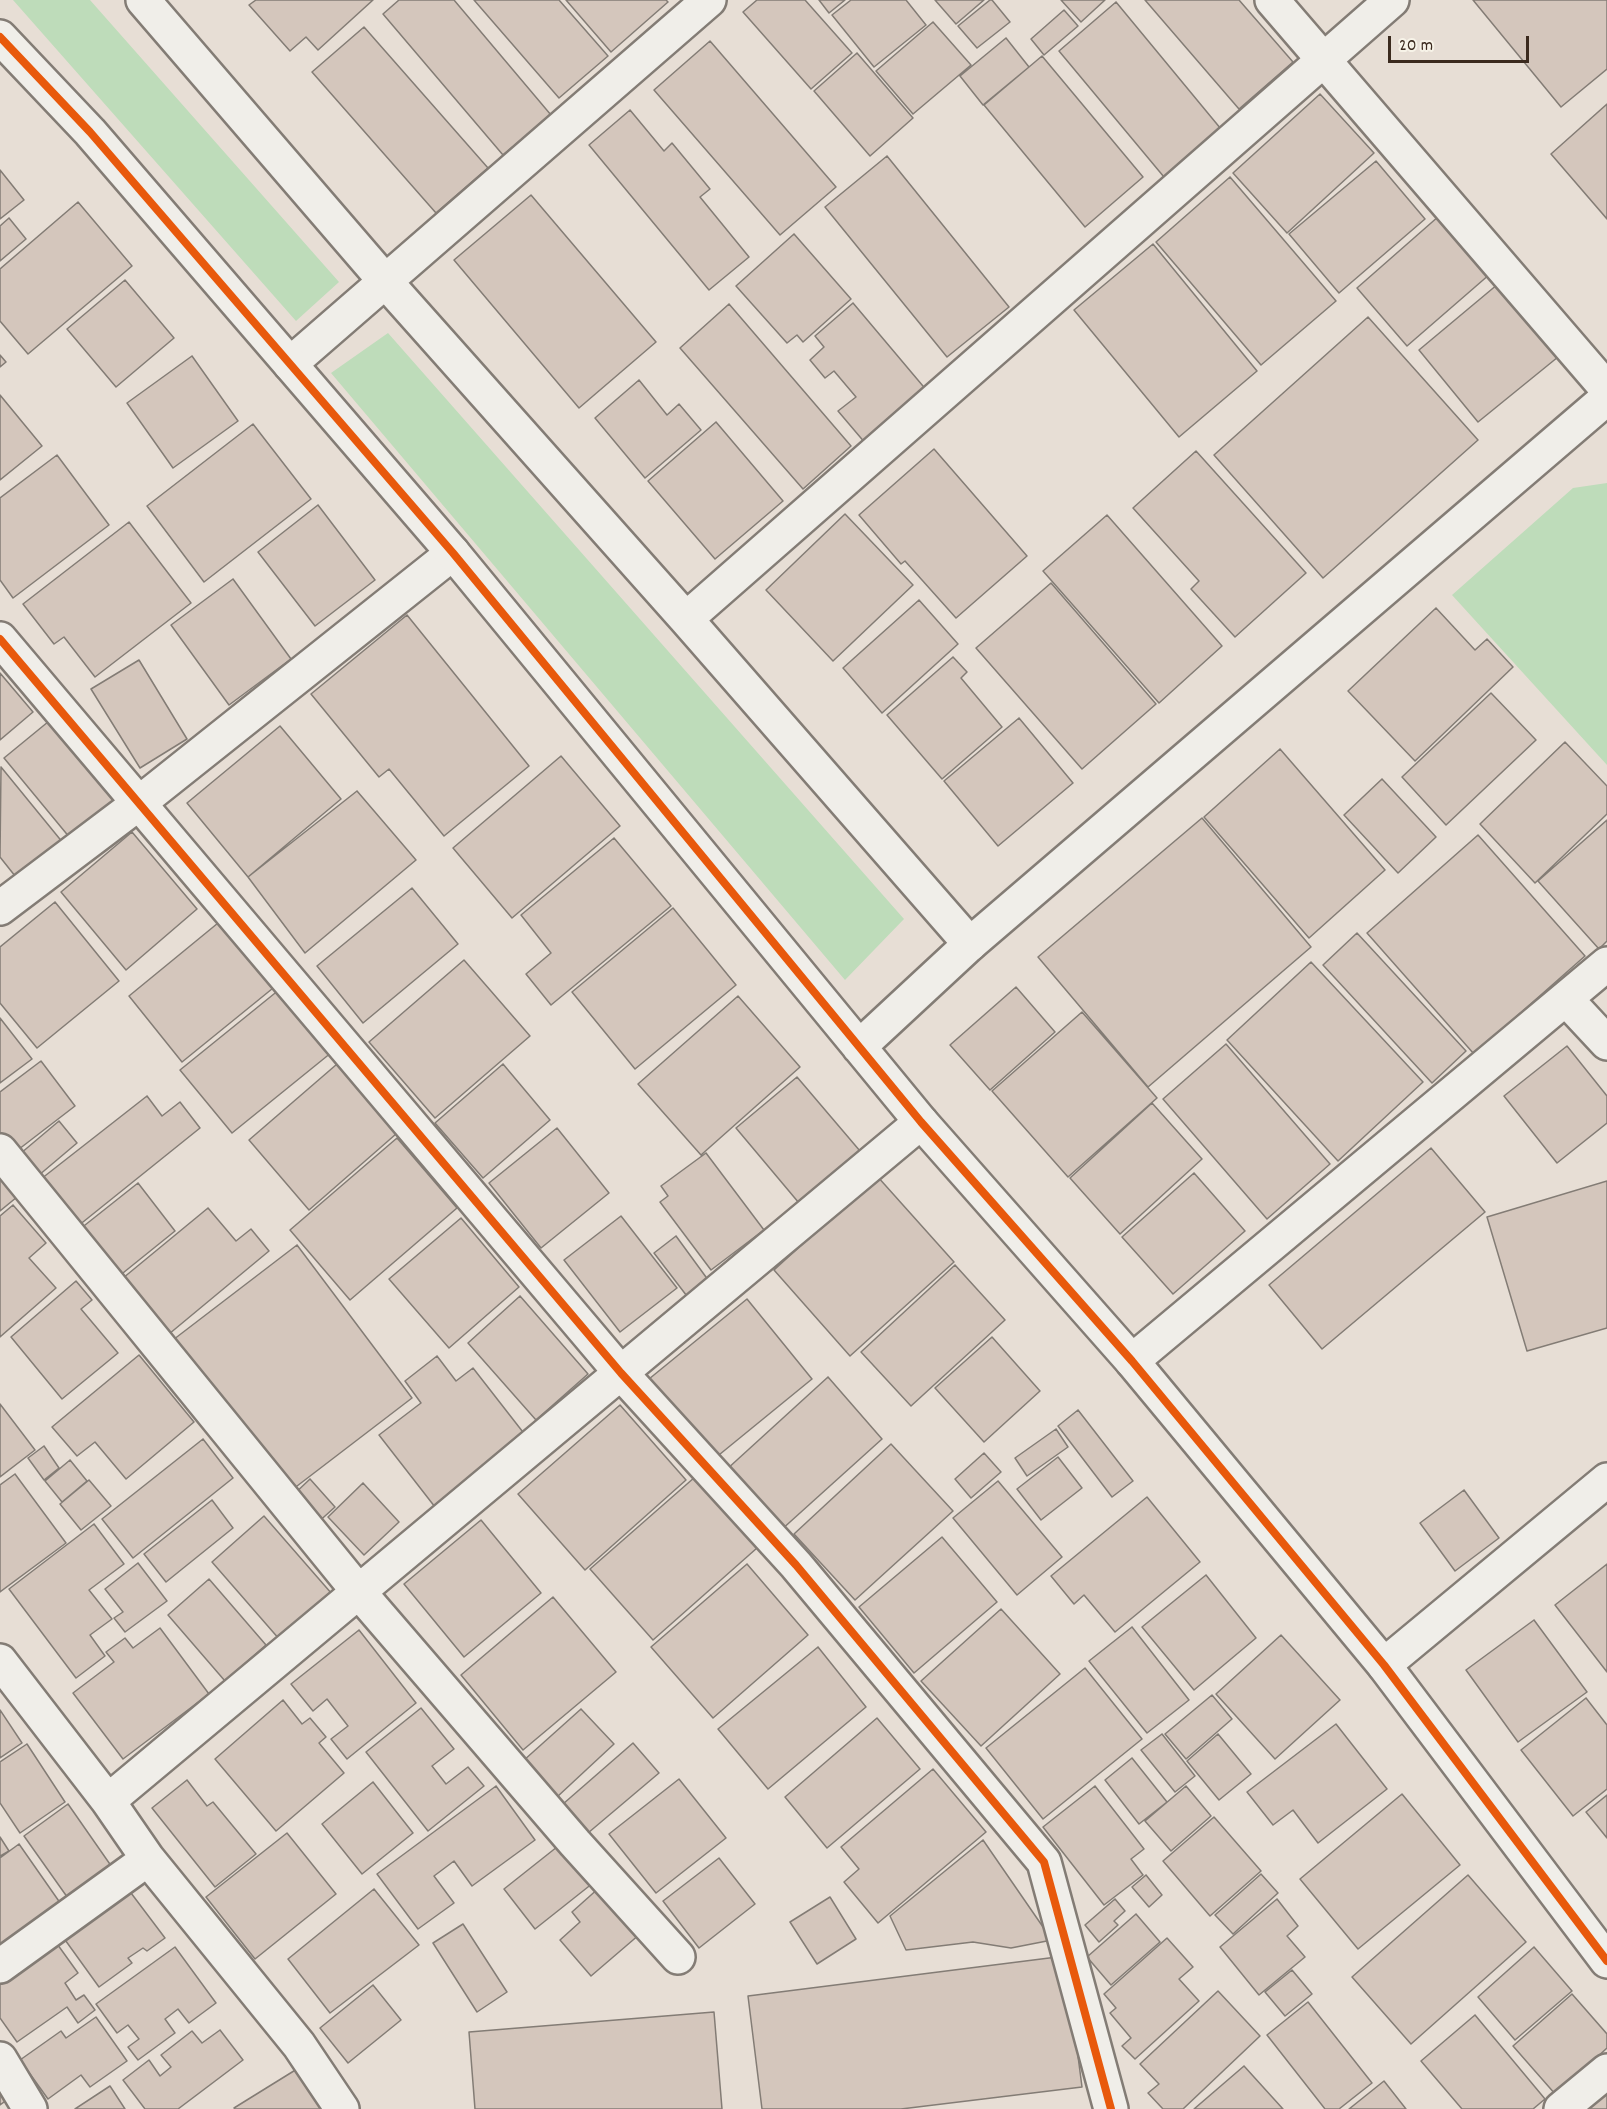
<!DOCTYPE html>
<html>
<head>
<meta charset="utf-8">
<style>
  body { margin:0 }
  #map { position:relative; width:1607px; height:2109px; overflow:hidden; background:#e7ded5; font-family:Dekko,sans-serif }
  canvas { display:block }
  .scale { position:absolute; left:1388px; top:36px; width:141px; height:27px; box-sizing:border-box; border:3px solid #3b2a1e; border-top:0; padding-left:8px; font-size:18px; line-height:21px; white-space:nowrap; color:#3b2a1e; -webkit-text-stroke:4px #f7f3e8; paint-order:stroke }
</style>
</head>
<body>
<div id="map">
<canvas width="1607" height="2109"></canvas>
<div class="scale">20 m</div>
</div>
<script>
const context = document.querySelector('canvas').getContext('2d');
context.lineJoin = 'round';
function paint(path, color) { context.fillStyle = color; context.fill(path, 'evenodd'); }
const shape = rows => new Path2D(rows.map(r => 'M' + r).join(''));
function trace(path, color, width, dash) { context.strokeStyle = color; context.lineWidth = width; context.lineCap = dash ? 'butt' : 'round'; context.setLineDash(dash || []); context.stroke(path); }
paint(shape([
  [13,0,90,0,339,282,296,321],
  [388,333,904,919,845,980,331,373],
  [1607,483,1607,765,1452,595,1573,488]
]), '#bedcba');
const building = shape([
  [256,0,373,0,318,50,306,37,290,51,249,5,256,0],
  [399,0,454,0,551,115,503,155,383,14,399,0],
  [474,0,559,0,608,56,559,98,474,0],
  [566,0,666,0,668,2,611,52,566,0],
  [757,0,805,0,852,53,811,89,743,12,757,0],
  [819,0,845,0,829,13,819,0],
  [851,0,906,0,926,25,874,67,832,15,851,0],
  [935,0,984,0,956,24,935,0],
  [990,0,992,0,1010,22,977,48,958,26,990,0],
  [1061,0,1105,0,1081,22,1061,0],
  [1145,0,1239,0,1293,62,1239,109,1145,0],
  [1473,0,1607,0,1607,69,1561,107,1473,0],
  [1116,2,1221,129,1164,177,1059,51,1116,2],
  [1064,10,1078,26,1044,55,1031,39,1064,10],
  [933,22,971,65,913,114,876,71,933,22],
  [364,27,488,168,436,213,312,72,364,27],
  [1006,38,1029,67,983,105,960,76,1006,38],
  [710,41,836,187,780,235,654,90,710,41],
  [857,53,913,118,870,156,814,91,857,53],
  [1042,56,1143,177,1085,227,984,105,1042,56],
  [1320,94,1374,153,1287,233,1233,173,1320,94],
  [1607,104,1607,219,1551,154,1607,104],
  [630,110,664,151,672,143,710,189,700,197,749,257,709,290,589,145,630,110],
  [887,156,1009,307,947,357,825,207,887,156],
  [1376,161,1425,219,1339,293,1289,234,1376,161],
  [0,170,24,200,0,219,0,170],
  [1230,177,1336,301,1261,365,1156,242,1230,177],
  [531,195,656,342,579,408,454,260,531,195],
  [78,202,132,266,28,354,0,321,0,269,78,202],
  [1439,216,1490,274,1407,346,1357,288,1439,216],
  [9,218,26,239,0,261,0,226,9,218],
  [794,234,851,299,803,342,797,335,787,343,736,286,794,234],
  [1153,244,1257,371,1179,437,1074,310,1153,244],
  [125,280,174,338,116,387,67,329,125,280],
  [1498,284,1558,357,1478,422,1419,350,1498,284],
  [853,303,928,392,866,444,838,411,856,397,834,371,825,378,810,360,824,347,815,336,853,303],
  [729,304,851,446,803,489,680,348,729,304],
  [1368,317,1478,440,1323,578,1214,455,1368,317],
  [0,355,6,362,0,367,0,355],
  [192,356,238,421,173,468,127,403,192,356],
  [639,380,667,415,679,404,701,430,645,478,595,418,639,380],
  [0,395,42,446,0,480,0,395],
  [716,422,783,501,715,559,648,481,716,422],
  [253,424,311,499,204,582,147,506,253,424],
  [934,449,1027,556,956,618,905,561,901,564,859,515,934,449],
  [1196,451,1306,573,1235,637,1191,589,1199,581,1133,508,1196,451],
  [57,455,109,525,13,598,0,580,0,498,57,455],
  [318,505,375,580,315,626,258,552,318,505],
  [845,514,913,585,833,661,766,590,845,514],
  [1107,515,1222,646,1159,703,1043,571,1107,515],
  [129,522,191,603,95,677,64,637,54,644,23,604,129,522],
  [233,579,291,659,229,705,171,625,233,579],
  [1051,583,1156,704,1082,769,976,648,1051,583],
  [919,600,958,644,882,713,843,668,919,600],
  [1436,608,1475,650,1487,639,1513,667,1415,761,1348,691,1436,608],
  [407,615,529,766,444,836,389,769,379,777,311,694,407,615],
  [953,657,967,672,961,678,1002,727,942,779,887,715,953,657],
  [139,660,187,739,140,768,91,689,139,660],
  [0,673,33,712,0,740,0,673],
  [1491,693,1536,740,1446,825,1402,777,1491,693],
  [54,717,125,803,75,844,4,758,54,717],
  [1019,718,1073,783,998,846,944,781,1019,718],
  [280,726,341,799,248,877,187,803,280,726],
  [1565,742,1607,786,1607,814,1535,883,1480,824,1565,742],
  [1280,749,1385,870,1309,938,1204,817,1280,749],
  [561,756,620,826,512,918,453,848,561,756],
  [1,767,68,849,23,886,0,857,1,767],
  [1382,779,1436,837,1398,873,1344,815,1382,779],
  [357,791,416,860,305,953,248,877,357,791],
  [1202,818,1311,947,1148,1087,1038,957,1202,818],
  [1607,820,1607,941,1599,949,1538,881,1607,820],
  [132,832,197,909,126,970,61,892,132,832],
  [1478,835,1585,956,1474,1054,1367,933,1478,835],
  [614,838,671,906,551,1005,526,974,551,953,521,915,614,838],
  [412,888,458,944,363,1023,317,966,412,888],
  [55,902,119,981,37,1048,0,1003,0,947,55,902],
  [673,908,736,985,635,1069,572,992,673,908],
  [229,914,283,980,182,1062,129,996,229,914],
  [1357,933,1466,1051,1432,1083,1323,965,1357,933],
  [464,960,530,1036,435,1118,369,1042,464,960],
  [1311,962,1423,1082,1338,1161,1227,1040,1311,962],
  [285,985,337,1048,232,1133,180,1070,285,985],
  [1016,987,1055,1032,990,1090,950,1045,1016,987],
  [738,996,800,1067,701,1155,638,1084,738,996],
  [1082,1012,1157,1098,1068,1177,992,1091,1082,1012],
  [0,1018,32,1059,0,1083,0,1018],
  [1226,1044,1330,1164,1267,1219,1163,1099,1226,1044],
  [1567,1046,1607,1096,1607,1123,1557,1163,1504,1096,1567,1046],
  [344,1058,404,1127,309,1210,249,1140,344,1058],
  [41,1061,75,1106,10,1156,0,1143,0,1092,41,1061],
  [503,1064,550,1120,483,1178,435,1123,503,1064],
  [797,1077,860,1151,799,1203,736,1128,797,1077],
  [147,1096,162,1116,180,1102,200,1128,78,1226,41,1179,147,1096],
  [1152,1103,1202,1159,1120,1234,1070,1178,1152,1103],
  [59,1121,77,1143,32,1181,14,1159,59,1121],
  [557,1128,609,1193,541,1248,489,1183,557,1128],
  [397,1138,457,1208,350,1300,290,1230,397,1138],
  [1431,1148,1485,1212,1322,1349,1269,1285,1431,1148],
  [706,1153,764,1230,711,1270,660,1202,668,1196,661,1186,706,1153],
  [1194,1173,1245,1231,1173,1294,1122,1237,1194,1173],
  [0,1176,17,1197,0,1211,0,1176],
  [877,1176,954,1262,850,1356,774,1270,877,1176],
  [1607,1181,1607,1328,1527,1351,1487,1217,1607,1181],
  [138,1183,175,1231,113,1281,75,1233,138,1183],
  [13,1205,46,1243,29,1258,56,1288,0,1337,0,1216,13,1205],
  [208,1208,236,1241,251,1229,269,1251,163,1339,117,1283,208,1208],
  [621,1216,677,1288,620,1332,564,1260,621,1216],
  [461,1218,519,1287,449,1348,389,1279,461,1218],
  [676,1236,714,1288,693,1304,654,1253,676,1236],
  [297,1245,412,1398,284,1496,169,1343,297,1245],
  [955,1265,1005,1320,911,1406,861,1352,955,1265],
  [76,1281,92,1300,81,1309,118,1353,62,1399,11,1337,76,1281],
  [520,1296,588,1374,536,1420,468,1343,520,1296],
  [747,1299,812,1379,714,1459,649,1379,747,1299],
  [992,1337,1040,1391,984,1442,935,1388,992,1337],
  [139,1355,194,1422,126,1479,95,1442,77,1456,52,1427,139,1355],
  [437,1356,456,1381,473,1368,526,1436,435,1507,379,1435,421,1403,405,1381,437,1356],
  [828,1377,882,1439,780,1531,726,1470,828,1377],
  [0,1404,35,1450,0,1477,0,1404],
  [620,1405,686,1480,585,1570,518,1494,620,1405],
  [1078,1410,1133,1481,1112,1497,1058,1426,1078,1410],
  [1056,1429,1068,1447,1027,1476,1015,1458,1056,1429],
  [203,1439,233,1478,133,1558,102,1519,203,1439],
  [891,1444,953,1511,855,1600,794,1534,891,1444],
  [44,1446,59,1468,44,1480,28,1458,44,1446],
  [984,1453,1001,1472,971,1498,955,1479,984,1453],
  [1058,1457,1082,1488,1041,1520,1017,1489,1058,1457],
  [70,1460,87,1481,62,1502,45,1481,70,1460],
  [15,1474,66,1543,0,1592,0,1485,15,1474],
  [695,1477,757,1548,653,1640,590,1569,695,1477],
  [310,1479,335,1507,315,1525,290,1498,310,1479],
  [89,1480,111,1506,81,1530,60,1504,89,1480],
  [998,1481,1062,1557,1017,1595,953,1518,998,1481],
  [363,1483,399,1522,364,1555,328,1517,363,1483],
  [1464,1490,1499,1538,1455,1571,1420,1523,1464,1490],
  [1147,1497,1200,1562,1115,1632,1084,1595,1074,1604,1051,1576,1147,1497],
  [212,1500,233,1528,166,1582,144,1554,212,1500],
  [264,1516,332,1594,280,1640,212,1562,264,1516],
  [481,1520,541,1593,464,1657,404,1584,481,1520],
  [94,1524,124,1564,89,1590,112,1619,90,1635,105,1656,76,1678,9,1589,94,1524],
  [942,1537,997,1602,914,1673,859,1607,942,1537],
  [138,1563,167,1601,125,1632,114,1618,123,1612,105,1589,138,1563],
  [747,1564,808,1635,713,1718,651,1647,747,1564],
  [1607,1564,1607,1672,1555,1605,1607,1564],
  [1206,1575,1256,1638,1194,1690,1142,1627,1206,1575],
  [209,1579,266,1645,225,1681,168,1615,209,1579],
  [553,1597,616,1672,523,1750,461,1675,553,1597],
  [1001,1609,1060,1674,981,1746,921,1681,1001,1609],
  [1534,1620,1587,1692,1518,1742,1466,1670,1534,1620],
  [1132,1627,1189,1700,1147,1733,1089,1661,1132,1627],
  [160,1628,209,1694,123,1759,73,1693,114,1662,106,1652,125,1638,133,1648,160,1628],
  [359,1630,416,1703,347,1759,331,1739,348,1726,327,1699,313,1711,291,1684,359,1630],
  [1281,1635,1340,1700,1275,1759,1216,1694,1281,1635],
  [818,1647,866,1707,768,1789,718,1729,818,1647],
  [1085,1668,1142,1739,1043,1819,986,1748,1085,1668],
  [1212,1695,1232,1719,1186,1759,1165,1734,1212,1695],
  [1586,1698,1607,1725,1607,1789,1573,1816,1521,1750,1586,1698],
  [283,1700,302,1724,310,1718,326,1737,319,1743,344,1773,276,1831,215,1759,283,1700],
  [421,1708,454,1749,432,1766,446,1784,468,1767,484,1786,428,1831,366,1752,421,1708],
  [581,1709,614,1744,557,1797,523,1761,581,1709],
  [0,1710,22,1743,0,1758,0,1710],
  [877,1718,920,1769,827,1848,785,1797,877,1718],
  [1336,1724,1387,1789,1318,1843,1293,1810,1273,1825,1247,1792,1336,1724],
  [1162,1734,1195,1776,1175,1792,1141,1750,1162,1734],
  [1218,1734,1251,1774,1219,1800,1187,1761,1218,1734],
  [633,1743,659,1773,588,1833,563,1804,633,1743],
  [27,1744,65,1802,20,1833,0,1803,0,1762,27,1744],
  [1132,1758,1167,1802,1139,1824,1105,1780,1132,1758],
  [933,1769,986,1832,878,1923,844,1882,859,1869,841,1847,933,1769],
  [679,1779,726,1838,656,1893,609,1834,679,1779],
  [187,1780,207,1806,213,1802,256,1854,215,1887,152,1808,187,1780],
  [373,1782,413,1833,362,1874,322,1824,373,1782],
  [496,1786,535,1840,472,1886,454,1861,434,1876,454,1903,418,1929,377,1874,496,1786],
  [1095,1786,1144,1849,1131,1859,1143,1875,1104,1905,1043,1827,1095,1786],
  [1186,1786,1211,1816,1171,1851,1145,1821,1186,1786],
  [1402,1794,1460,1865,1358,1949,1300,1879,1402,1794],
  [1607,1795,1607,1838,1586,1812,1607,1795],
  [68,1804,114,1870,70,1901,24,1836,68,1804],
  [1214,1817,1261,1871,1210,1916,1163,1861,1214,1817],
  [287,1833,336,1894,255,1959,206,1897,287,1833],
  [0,1837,9,1851,0,1856,0,1837],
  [983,1840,1052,1940,1011,1948,973,1942,906,1950,890,1916,983,1840],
  [562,1843,593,1883,535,1929,504,1889,562,1843],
  [19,1844,63,1907,0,1952,0,1858,19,1844],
  [719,1858,755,1904,699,1948,663,1901,719,1858],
  [1261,1874,1278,1893,1233,1934,1215,1915,1261,1874],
  [1146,1875,1162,1895,1149,1907,1132,1887,1146,1875],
  [1468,1875,1526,1942,1411,2044,1352,1977,1468,1875],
  [600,1887,640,1934,591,1976,560,1940,580,1922,572,1912,600,1887],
  [128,1889,165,1938,147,1951,143,1948,128,1958,132,1963,99,1987,63,1937,128,1889],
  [374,1889,419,1945,330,2013,288,1959,374,1889],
  [830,1897,856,1939,817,1964,790,1922,830,1897],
  [1115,1899,1125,1911,1114,1921,1118,1925,1099,1942,1085,1925,1115,1899],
  [1277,1899,1298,1926,1287,1936,1305,1957,1259,1995,1220,1947,1277,1899],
  [1136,1914,1160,1942,1111,1985,1087,1957,1136,1914],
  [463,1924,507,1992,477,2012,433,1943,463,1924],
  [1167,1938,1193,1967,1179,1979,1199,2001,1135,2059,1122,2046,1131,2038,1110,2013,1116,2008,1104,1994,1167,1938],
  [55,1941,78,1973,65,1983,76,2000,84,1995,95,2010,78,2023,67,2007,17,2042,0,2018,0,1979,55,1941],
  [175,1947,216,2003,189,2023,178,2009,165,2019,175,2033,138,2060,128,2047,139,2039,128,2025,117,2033,96,2004,175,1947],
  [1534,1947,1572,1991,1515,2040,1478,1997,1534,1947],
  [1065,1956,1082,2087,901,2109,762,2109,748,1996,1065,1956],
  [1292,1970,1312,1994,1285,2016,1265,1992,1292,1970],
  [373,1985,401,2020,348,2063,320,2028,373,1985],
  [1218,1991,1260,2036,1183,2109,1163,2109,1148,2093,1159,2084,1140,2064,1218,1991],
  [1572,1994,1607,2034,1607,2048,1556,2095,1513,2046,1572,1994],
  [1308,2002,1372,2083,1339,2109,1325,2109,1267,2035,1308,2002],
  [714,2012,722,2109,475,2109,469,2032,714,2012],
  [1475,2015,1545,2099,1533,2109,1462,2109,1421,2061,1475,2015],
  [96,2017,127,2061,90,2087,81,2075,48,2099,20,2060,61,2031,66,2038,96,2017],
  [220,2030,243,2060,178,2109,145,2109,123,2080,149,2060,160,2076,171,2067,161,2055,192,2031,202,2043,220,2030],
  [1244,2066,1283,2109,1194,2109,1244,2066],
  [297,2069,323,2109,235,2109,234,2108,297,2069],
  [0,2081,11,2097,0,2105,0,2081],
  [1384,2081,1406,2109,1349,2109,1384,2081],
  [110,2086,125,2109,75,2109,110,2086],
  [1607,2086,1607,2109,1579,2109,1607,2086]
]);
paint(building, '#d4c6bc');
trace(building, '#837c75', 1.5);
const minor = shape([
  [143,0,385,281,686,619,970,944],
  [290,364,709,0],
  [686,619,1392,0],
  [0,639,621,1373,796,1565,1044,1862,1111,2109],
  [0,908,139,803,453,553],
  [1566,999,1607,1043],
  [0,1151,358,1591,575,1843,678,1957],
  [1132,1361,1607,964],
  [0,1661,108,1801,148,1859,299,2045,342,2109],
  [1384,1665,1607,1480],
  [108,1801,921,1122],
  [0,1966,148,1859],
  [0,2059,30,2109],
  [1561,2109,1607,2071]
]);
const tertiary = shape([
  [1272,0,1607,389],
  [0,37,90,132,453,553,921,1122,1132,1361,1384,1665,1607,1961],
  [859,1047,970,944,1607,398]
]);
trace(minor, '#837c75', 38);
trace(tertiary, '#837c75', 38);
trace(minor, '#f0eee9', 33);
trace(tertiary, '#f0eee9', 33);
trace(shape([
  [0,37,90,132,453,553,921,1122,1132,1361,1384,1665,1607,1961],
  [0,639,621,1373,796,1565,1044,1862,1111,2109]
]), '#e8590c', 8);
</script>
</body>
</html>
